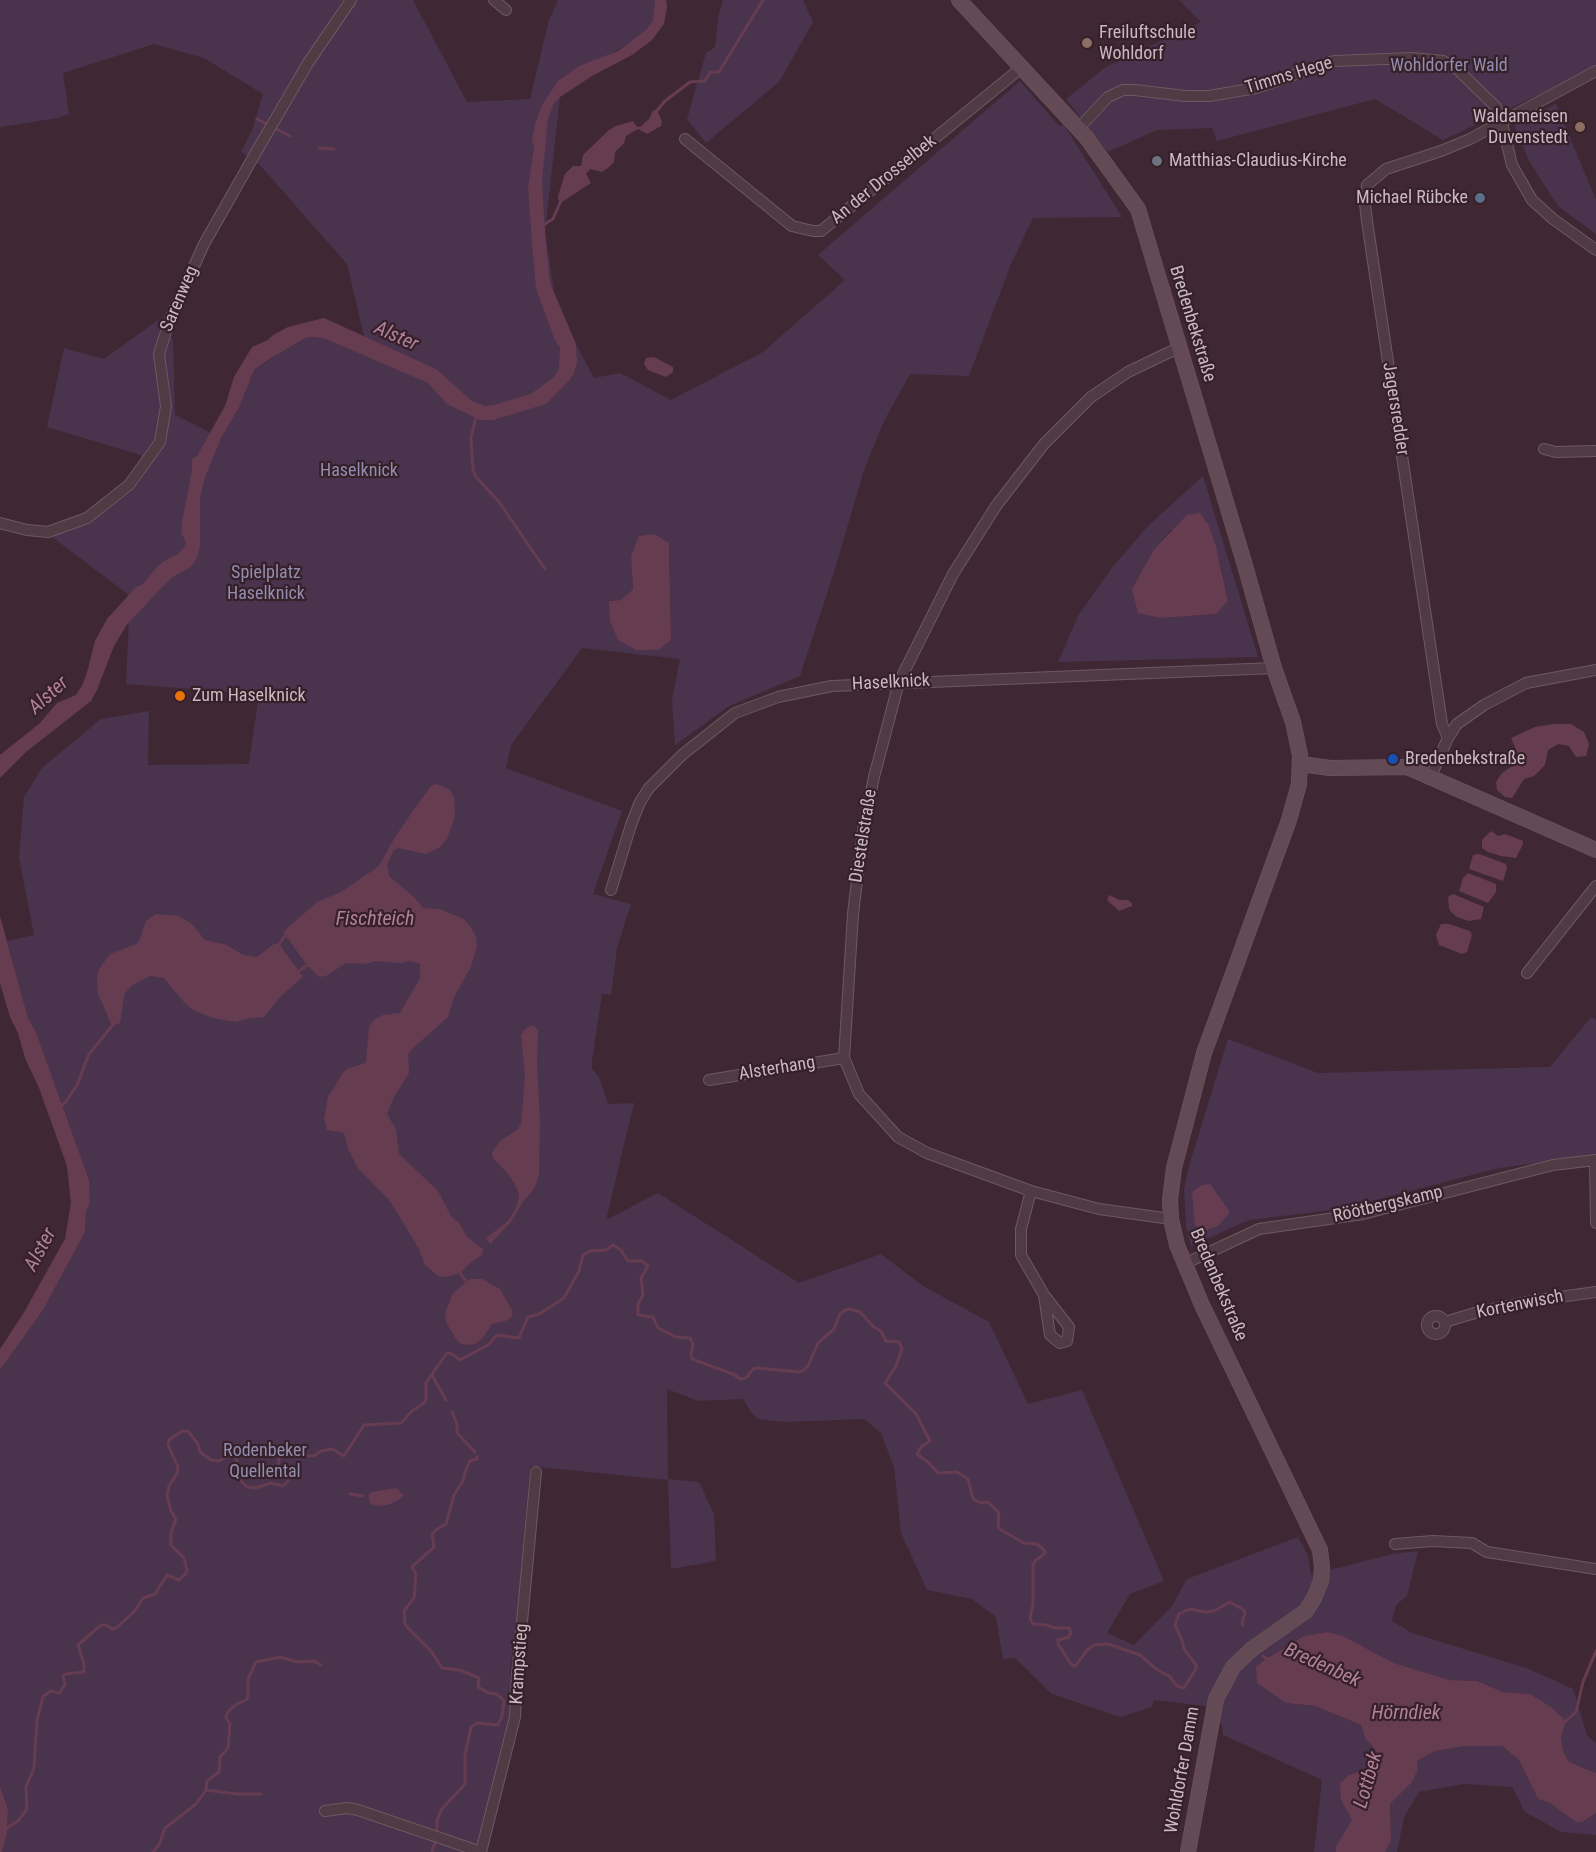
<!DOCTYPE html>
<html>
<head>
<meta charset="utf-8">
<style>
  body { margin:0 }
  canvas { display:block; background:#402734 }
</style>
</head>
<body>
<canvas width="1596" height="1852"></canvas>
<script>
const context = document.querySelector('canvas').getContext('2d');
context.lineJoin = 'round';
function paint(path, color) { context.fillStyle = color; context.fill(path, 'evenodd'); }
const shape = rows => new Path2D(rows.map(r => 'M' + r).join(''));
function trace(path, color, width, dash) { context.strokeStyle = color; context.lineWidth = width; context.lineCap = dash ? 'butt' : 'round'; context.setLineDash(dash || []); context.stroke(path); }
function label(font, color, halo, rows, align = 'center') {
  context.font = font + ' "Roboto Condensed",sans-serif'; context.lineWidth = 4.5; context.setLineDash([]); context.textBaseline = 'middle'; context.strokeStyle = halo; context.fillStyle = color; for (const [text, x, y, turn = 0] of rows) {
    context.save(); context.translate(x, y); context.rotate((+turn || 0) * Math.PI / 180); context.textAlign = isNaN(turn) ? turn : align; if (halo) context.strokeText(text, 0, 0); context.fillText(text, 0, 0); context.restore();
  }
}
paint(shape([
  [0,0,413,0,467,102,530,99,549,20,558,0,666,0,667,7,654,19,646,30,634,40,612,53,560,97,545,232,554,292,576,344,594,378,620,373,671,400,763,352,845,280,818,255,1020,81,1059,126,1064,125,1122,217,1033,218,1011,264,969,376,910,374,884,421,864,470,834,572,800,676,729,706,675,745,672,700,680,659,582,648,511,745,506,768,622,811,593,894,631,904,617,948,611,995,602,994,592,1061,592,1069,599,1077,608,1104,634,1103,606,1220,658,1193,799,1283,881,1254,923,1286,989,1322,1028,1404,1082,1390,1164,1581,1130,1594,1107,1633,1134,1645,1172,1606,1187,1579,1298,1537,1308,1556,1311,1575,1392,1554,1418,1551,1407,1596,1396,1605,1392,1621,1412,1633,1529,1669,1573,1689,1587,1735,1596,1743,1596,1773,1569,1762,1563,1751,1561,1737,1530,1694,1503,1692,1477,1681,1449,1680,1394,1663,1343,1636,1328,1632,1304,1636,1266,1659,1286,1703,1315,1706,1361,1725,1365,1738,1379,1754,1371,1767,1349,1775,1341,1800,1353,1820,1335,1848,1336,1852,1314,1852,1322,1780,1223,1735,1222,1725,1216,1715,1206,1706,1154,1700,1152,1707,1120,1717,1052,1694,1015,1658,1003,1659,996,1617,972,1599,927,1590,901,1533,894,1467,881,1433,864,1419,784,1422,758,1419,751,1412,743,1399,698,1401,667,1389,668,1479,699,1482,714,1514,716,1561,671,1569,668,1480,530,1466,518,1607,510,1671,514,1710,477,1847,474,1852,2,1852,7,1833,8,1809,0,1786,0,1370,43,1310,85,1232,86,1211,90,1203,89,1180,36,1032,28,1018,7,941,34,935,19,858,24,797,42,768,101,719,149,711,148,765,249,764,259,694,126,684,130,596,51,536,91,521,132,491,154,459,47,427,64,348,104,359,158,320,173,340,175,415,221,438,239,408,254,370,295,343,305,338,314,337,326,339,404,371,364,336,347,264,259,164,241,152,253,128,263,94,204,58,154,44,63,73,69,114,58,118,0,127],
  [669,543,670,577,671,640,609,601,621,600,633,589,631,556],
  [723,0,803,0,813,22,779,82,706,143,687,119,706,53,715,47,718,18],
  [1179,0,1596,0,1596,68,1443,140,1375,99,1217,141,1212,128,1157,130,1108,152,1066,99,1106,67,1201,22],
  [1556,104,1596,200,1596,234,1558,206,1529,161,1514,125],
  [1203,476,1258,657,1058,662,1078,616,1111,569,1148,526],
  [1209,526,1221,566,1228,601,1216,614,1161,618,1132,589,1154,549,1171,530],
  [1591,1017,1596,1020,1596,1155,1499,1168,1340,1209,1249,1220,1191,1246,1186,1226,1184,1189,1189,1166,1228,1039,1318,1073,1550,1067],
  [1465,1746,1502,1746,1519,1760,1538,1799,1550,1803,1576,1822,1582,1822,1596,1813,1596,1835,1561,1832,1525,1812,1512,1787,1464,1784,1419,1792,1404,1817,1397,1852,1385,1852,1391,1840,1390,1804,1417,1761,1435,1751]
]), '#49334d');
paint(shape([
  [655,0,666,0,667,7,664,24,652,40,632,55,592,76,560,97,554,103,548,118,542,182,545,232,550,283,576,344,577,362,574,373,568,382,546,404,493,420,480,420,447,404,428,383,326,339,314,337,305,338,268,360,254,370,239,408,221,438,205,477,200,497,200,545,198,556,191,567,174,576,161,588,126,626,114,646,97,690,91,701,26,752,0,778,0,755,40,723,57,703,76,695,83,684,88,669,95,641,107,619,135,588,143,584,157,567,164,561,178,554,185,546,186,542,181,533,182,522,192,470,192,459,197,456,225,406,234,377,252,347,268,340,273,335,288,327,324,318,436,369,472,401,485,406,493,405,531,394,554,377,559,369,560,348,554,338,536,288,532,243,528,187,534,148,532,140,535,124,542,105,558,81,579,66,618,51,646,30,653,20],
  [653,110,658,112,662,122,661,126,647,134,638,129,626,136,624,143,615,152,614,162,609,167,602,172,590,169,586,174,591,183,562,202,558,200,558,196,565,174,573,166,581,166,583,155,609,130,616,126,633,121,636,126,640,127,649,119],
  [654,357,673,367,673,372,666,377,648,370,644,364,646,358],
  [1200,513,1209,526,1216,546,1228,601,1216,614,1161,618,1138,613,1132,589,1154,549,1187,515],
  [654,534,669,543,671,640,658,650,636,650,618,640,610,621,609,601,621,600,633,589,631,556,639,536],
  [1553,724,1571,724,1584,732,1589,744,1586,756,1576,757,1569,746,1558,744,1548,750,1545,765,1534,776,1524,779,1512,798,1505,797,1497,790,1496,782,1501,774,1516,763,1519,757,1511,738,1535,727],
  [436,784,449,789,454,797,455,817,447,839,440,847,426,854,398,848,394,850,387,864,389,876,415,898,423,908,440,909,464,919,471,927,476,937,477,947,470,969,454,997,448,1017,411,1050,408,1055,409,1073,393,1099,387,1114,396,1129,399,1154,438,1191,451,1216,460,1224,467,1237,483,1249,482,1255,470,1263,460,1273,451,1276,442,1277,438,1276,425,1265,419,1249,390,1201,357,1167,348,1148,344,1133,327,1130,324,1119,328,1096,332,1091,342,1074,347,1069,365,1063,366,1061,369,1026,375,1019,383,1015,400,1013,420,978,420,964,410,961,402,963,376,961,365,964,346,963,326,976,319,977,307,965,283,932,317,902,341,892,379,866,395,837,417,805,432,785],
  [1491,831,1498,836,1505,834,1523,841,1523,844,1516,858,1501,856,1488,852,1482,848,1482,840],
  [1479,854,1506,864,1507,868,1503,881,1469,869,1473,855],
  [1468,873,1496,884,1496,892,1488,903,1459,891,1463,878],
  [1453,894,1484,907,1481,919,1469,921,1457,917,1451,912,1449,908,1448,897],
  [1109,895,1120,900,1128,900,1132,903,1132,906,1119,911,1107,900],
  [156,914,178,916,191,923,205,940,227,945,243,955,257,957,274,944,279,944,303,977,281,996,264,1017,250,1018,236,1022,213,1018,193,1010,183,1001,164,978,150,976,131,986,127,991,124,996,120,1023,112,1026,98,994,97,977,99,969,110,954,136,944,139,941,146,921],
  [0,916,28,1018,36,1032,89,1180,90,1203,86,1211,85,1232,43,1310,0,1370,0,1349,23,1314,65,1239,71,1203,67,1166,39,1088,25,1058,18,1033,10,1017,0,983],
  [1441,924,1449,924,1470,931,1472,935,1467,952,1462,954,1439,945,1436,935],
  [530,1026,534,1026,538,1030,538,1039,537,1062,540,1121,539,1175,534,1189,523,1202,511,1222,490,1244,486,1238,507,1222,515,1210,518,1201,519,1193,514,1183,508,1174,493,1158,492,1153,500,1141,517,1130,521,1124,525,1076,521,1035,525,1029],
  [1210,1184,1230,1212,1218,1226,1206,1230,1195,1226,1192,1192,1202,1185],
  [470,1279,482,1279,500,1289,513,1312,511,1318,505,1321,492,1324,482,1339,475,1344,468,1345,461,1344,455,1338,446,1322,445,1313,453,1293],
  [396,1488,404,1495,398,1500,388,1505,376,1506,371,1504,368,1496,371,1492],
  [1328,1632,1343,1636,1394,1663,1449,1680,1477,1681,1503,1692,1530,1694,1551,1707,1566,1721,1561,1737,1563,1751,1569,1762,1596,1773,1596,1813,1582,1822,1576,1822,1550,1803,1538,1799,1519,1760,1502,1746,1465,1746,1435,1751,1417,1761,1418,1769,1412,1782,1390,1804,1391,1840,1385,1852,1336,1852,1335,1848,1352,1820,1341,1800,1340,1783,1349,1775,1371,1767,1379,1754,1365,1738,1361,1725,1315,1706,1286,1703,1257,1683,1256,1667,1266,1659,1304,1636],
  [0,1786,8,1809,7,1833,2,1852,0,1852]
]), '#663c51');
trace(shape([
  [655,113,665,101,690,82,705,81,710,72,719,72,763,0],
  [257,119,290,136],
  [319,148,334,149],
  [540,227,553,219,562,198],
  [476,416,471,438,473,470,476,477,499,502,545,569],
  [279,944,285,936],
  [299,971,307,965],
  [60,1106,65,1103,77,1085,89,1054,112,1026],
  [460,1273,466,1281],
  [432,1375,446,1400],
  [452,1412,457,1424,457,1433,475,1452],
  [350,1494,363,1496],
  [1263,1656,1269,1660],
  [1566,1721,1576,1712,1583,1682,1596,1651],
  [206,1790,237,1794,261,1794],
  [0,1832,18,1821,27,1809,26,1787,34,1768,37,1720,43,1697,50,1691,60,1693,65,1684,63,1676,66,1674,84,1672,84,1664,78,1645,101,1625,106,1625,112,1629,116,1628,135,1611,143,1598,155,1594,167,1575,179,1580,186,1573,187,1570,184,1558,171,1545,171,1533,176,1519,171,1511,167,1495,169,1486,177,1473,178,1467,168,1445,169,1440,182,1431,188,1431,198,1444,200,1452,211,1460,219,1461,231,1455,235,1456,237,1460,235,1466,242,1482,247,1487,256,1488,271,1483,283,1486,288,1481,289,1473,278,1468,279,1459,282,1455,314,1456,321,1451,332,1449,344,1456,364,1425,401,1423,412,1411,424,1403,426,1399,426,1383,446,1354,450,1353,460,1360,488,1345,497,1335,519,1338,528,1317,539,1314,564,1298,579,1271,583,1255,590,1251,606,1250,613,1245,621,1250,628,1261,642,1261,648,1266,641,1278,643,1295,638,1304,638,1315,653,1317,658,1328,676,1337,690,1338,693,1344,691,1356,692,1359,735,1375,740,1379,746,1378,753,1369,757,1368,800,1372,804,1370,808,1366,818,1343,834,1329,840,1314,845,1310,850,1309,860,1312,874,1327,881,1331,886,1341,899,1342,902,1349,896,1366,885,1383,916,1414,930,1441,921,1447,917,1454,929,1463,938,1473,957,1472,968,1479,973,1499,981,1503,988,1502,996,1510,999,1514,998,1527,1001,1530,1024,1543,1037,1544,1044,1550,1045,1553,1035,1561,1033,1565,1033,1604,1030,1618,1033,1624,1046,1625,1055,1628,1069,1628,1071,1632,1069,1637,1058,1640,1058,1644,1071,1664,1074,1666,1077,1664,1087,1650,1094,1645,1108,1644,1140,1655,1156,1669,1169,1676,1177,1686,1184,1688,1196,1669,1196,1665,1184,1649,1182,1640,1175,1625,1179,1614,1190,1609,1205,1612,1214,1611,1230,1602,1244,1610,1245,1613,1242,1622,1243,1625],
  [437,1833,437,1821,441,1810,465,1784,465,1755,471,1727,477,1723,498,1725,502,1716,504,1701,497,1694,489,1693,478,1687,479,1678,460,1670,442,1668,431,1651,408,1628,405,1624,404,1611,414,1598,416,1574,412,1567,434,1547,432,1534,437,1529,446,1524,454,1495,463,1481,465,1472,470,1461,477,1459,477,1457],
  [153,1852,159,1845,165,1828,196,1804,206,1790,207,1781,219,1772,220,1757,228,1748,230,1724,226,1718,227,1713,235,1705,246,1700,248,1696,248,1679,256,1662,280,1657,297,1662,314,1661,321,1665],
  [432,1852,436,1840]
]), '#663c51', 3);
const street = shape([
  [494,0,506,10],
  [1079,128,1108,97,1123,90,1135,90,1185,96,1209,96,1256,88,1334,61,1412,58,1443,61,1458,70,1496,107,1500,115,1512,165,1532,200,1553,219,1596,250],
  [685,139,792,226,813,231,821,231,1021,68],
  [1544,449,1556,452,1596,451],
  [0,523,27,530,48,532,87,518,129,485,160,442,166,406,159,354,170,319,204,244,255,154,308,63,351,0],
  [1448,738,1457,724,1484,705,1526,683,1596,670],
  [1431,776,1448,738,1442,724,1367,221,1365,204,1367,185,1386,169,1441,151,1470,139,1596,71],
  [611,890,631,825,640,802,649,788,682,755,735,713,778,697,832,686,1274,668],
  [1527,973,1596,886],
  [709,1080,844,1058],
  [1595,1160,1596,1223],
  [1031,1191,1021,1229,1021,1255,1044,1295,1050,1335,1060,1343,1067,1341,1069,1327,1044,1295],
  [1171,1219,1099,1209,1031,1191,927,1153,898,1137,859,1094,844,1058,853,914,863,830,874,777,899,682,953,574,996,506,1044,444,1091,397,1128,372,1180,347],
  [1184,1264,1259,1229,1363,1214,1553,1165,1596,1160],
  '1427 1325a9 9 0 1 1 18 0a9 9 0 1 1-18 0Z',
  [1445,1322,1478,1312,1538,1300,1596,1292],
  [1395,1544,1433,1541,1472,1543,1487,1552,1596,1569],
  [325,1811,347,1808,358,1810,481,1852],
  [481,1852,515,1717,517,1675,536,1472]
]);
const secondary = shape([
  [959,0,1086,137,1138,209,1244,562,1274,668,1293,722,1300,755,1299,784,1289,820,1204,1053,1174,1168,1170,1200,1171,1219,1177,1245,1202,1305,1320,1550,1322,1567,1321,1581,1314,1598,1306,1611,1252,1649,1233,1667,1216,1699,1188,1852],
  [1301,764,1330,768,1407,767,1596,850]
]);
trace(street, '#6d5963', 12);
trace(secondary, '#6d5963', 16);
trace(street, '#503b45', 10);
trace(secondary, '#634a55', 15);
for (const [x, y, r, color] of [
  [1087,43,6,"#8d6e63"],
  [1580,127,6,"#8d6e63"],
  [1157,161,6,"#6b7280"],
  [1480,198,6,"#5c6f8a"],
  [180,696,6,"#e8710a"],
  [1393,759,6,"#1a4fb4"]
]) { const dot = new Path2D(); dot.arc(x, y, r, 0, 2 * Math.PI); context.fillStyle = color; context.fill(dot); trace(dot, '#36202a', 2); }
label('18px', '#cab8c0', '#36202a', [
  ["Freiluftschule",1099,33],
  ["Wohldorf",1099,54],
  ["Waldameisen",1568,117,"right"],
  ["Duvenstedt",1568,138,"right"],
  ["Matthias-Claudius-Kirche",1169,161],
  ["Michael Rübcke",1468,198,"right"],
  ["Zum Haselknick",192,696],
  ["Bredenbekstraße",1405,759]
], 'left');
label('18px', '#928dae', '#36202a', [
  ["Wohldorfer Wald",1449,66],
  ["Haselknick",359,471],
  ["Spielplatz",266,573],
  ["Haselknick",266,594],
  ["Rodenbeker",265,1451],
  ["Quellental",265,1472]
]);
label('18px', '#cab8c0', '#36202a', [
  ["Timms Hege",1289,76,-17],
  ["An der Drosselbek",884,180,-39],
  ["Sarenweg",180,299,-67],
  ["Bredenbekstraße",1192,324,73],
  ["Jagersredder",1395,409,81],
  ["Haselknick",891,683,-3],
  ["Diestelstraße",864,836,-81],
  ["Alsterhang",777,1069,-9],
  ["Röötbergskamp",1388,1205,-13],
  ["Bredenbekstraße",1218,1285,67],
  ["Kortenwisch",1520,1305,-11],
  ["Krampstieg",520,1664,-86],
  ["Wohldorfer Damm",1183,1770,-80]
]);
label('italic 20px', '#b18198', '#36202a', [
  ["Alster",396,337,24],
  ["Alster",49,696,-42],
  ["Fischteich",375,920],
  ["Alster",41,1250,-62],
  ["Bredenbek",1322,1666,24],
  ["Hörndiek",1406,1714],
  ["Lottbek",1369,1780,-74]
]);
</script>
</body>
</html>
